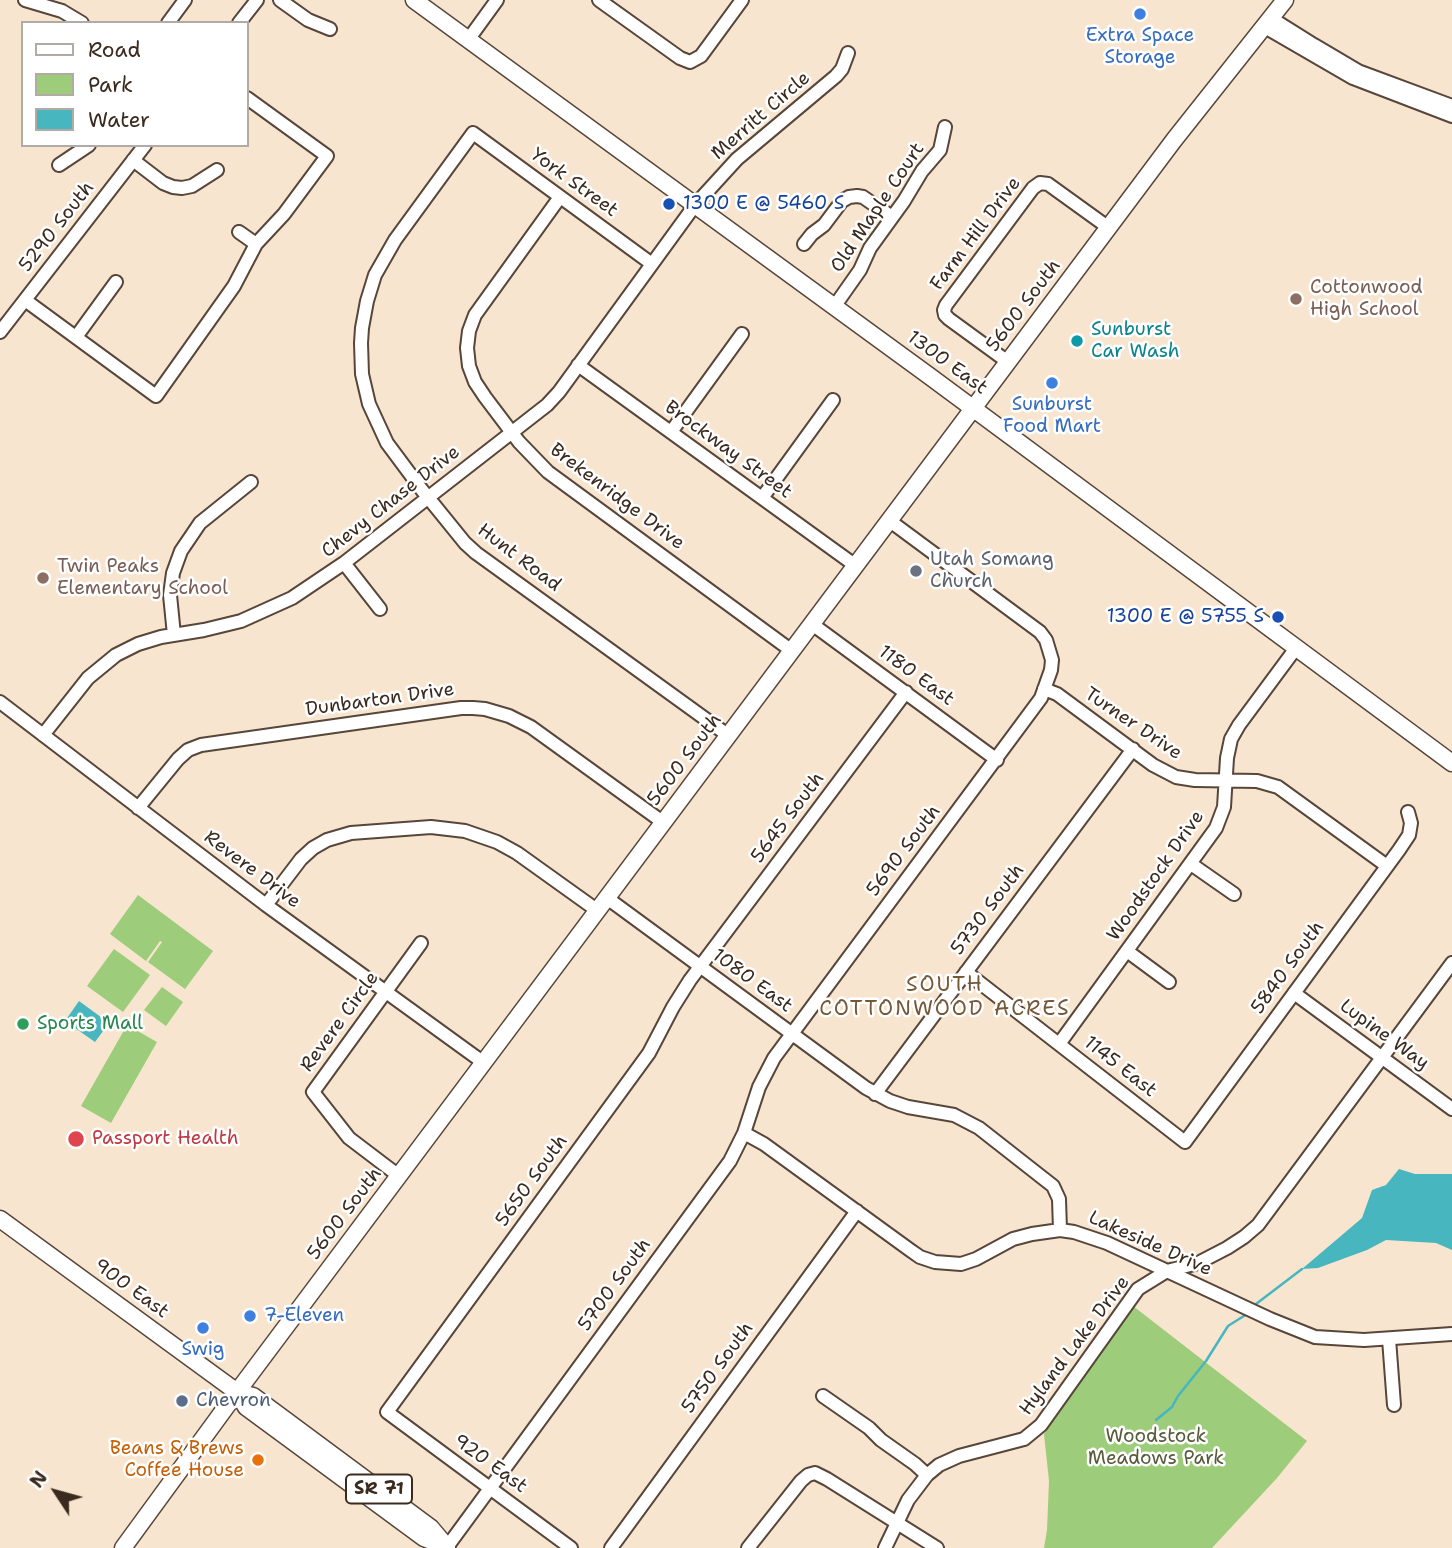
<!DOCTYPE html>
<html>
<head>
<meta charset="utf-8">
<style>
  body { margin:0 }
  #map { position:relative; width:1452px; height:1548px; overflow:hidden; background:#f7e5d0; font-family:"Shantell Sans",sans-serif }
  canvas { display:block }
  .legend { position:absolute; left:21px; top:21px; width:228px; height:126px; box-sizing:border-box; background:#fff; border:2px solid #b1aaa5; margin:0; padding:9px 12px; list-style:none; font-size:21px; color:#3b2a1e }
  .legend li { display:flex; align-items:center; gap:14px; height:35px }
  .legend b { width:35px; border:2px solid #b1aaa5 }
  .north { position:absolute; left:21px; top:1457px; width:70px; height:70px; -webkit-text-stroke:5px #fff; paint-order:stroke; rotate:306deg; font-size:19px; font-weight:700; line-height:28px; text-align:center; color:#3b2a1e }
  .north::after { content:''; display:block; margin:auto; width:24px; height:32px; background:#3b2a1e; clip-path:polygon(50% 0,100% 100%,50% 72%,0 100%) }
</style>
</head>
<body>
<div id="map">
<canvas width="1452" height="1548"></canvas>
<ul class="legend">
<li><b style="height:9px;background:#fff"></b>Road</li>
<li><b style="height:19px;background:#9dcc7a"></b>Park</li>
<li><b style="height:19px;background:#47b6bf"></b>Water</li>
</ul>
<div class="north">N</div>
</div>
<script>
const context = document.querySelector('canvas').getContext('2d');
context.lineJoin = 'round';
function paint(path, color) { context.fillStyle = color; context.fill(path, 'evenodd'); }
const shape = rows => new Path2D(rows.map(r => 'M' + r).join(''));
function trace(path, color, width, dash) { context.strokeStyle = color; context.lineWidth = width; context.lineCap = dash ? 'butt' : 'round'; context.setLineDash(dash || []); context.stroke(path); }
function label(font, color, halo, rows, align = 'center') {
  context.font = font + ' "Shantell Sans",sans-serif'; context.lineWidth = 5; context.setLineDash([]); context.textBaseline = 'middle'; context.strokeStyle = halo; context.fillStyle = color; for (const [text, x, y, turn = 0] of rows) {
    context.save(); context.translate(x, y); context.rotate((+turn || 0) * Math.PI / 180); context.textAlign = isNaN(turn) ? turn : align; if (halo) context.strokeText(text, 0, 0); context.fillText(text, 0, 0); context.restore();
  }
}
paint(shape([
  [138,895,213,951,185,989,148,962,162,942,160,941,146,961,110,934],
  [114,949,150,975,123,1012,87,986],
  [162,987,183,1002,166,1026,144,1010],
  [127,1025,157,1042,111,1123,81,1106],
  [1133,1306,1307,1441,1277,1478,1212,1548,1044,1548,1047,1530,1049,1481,1044,1434]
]), '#9dcc7a');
paint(shape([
  [79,1001,109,1023,95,1042,65,1021],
  [1399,1169,1415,1174,1452,1174,1452,1250,1436,1243,1386,1240,1367,1250,1318,1268,1302,1269,1362,1218,1372,1190,1386,1185]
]), '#47b6bf');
trace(shape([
  [1256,1304,1302,1269],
  [1156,1420,1172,1407,1178,1396,1206,1361,1228,1326,1247,1314]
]), '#47b6bf', 2.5);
const minor = shape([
  [25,0,62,11,82,23],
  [280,0,308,20,330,29],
  [599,0,680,58,690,62,701,56,742,0],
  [1271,18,1314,45,1358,71,1452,106],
  [168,23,185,0],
  [239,23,257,0],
  [1265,27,1353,78,1452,116],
  [468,40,497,0],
  [133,160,163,183,173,187,182,188,192,186,217,170],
  [59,165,89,145],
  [560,197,475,315,469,331,467,348,469,366,475,382,485,397,519,442,548,472,792,651],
  [239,232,256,244],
  [804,244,812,234,824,225,842,201,849,197,857,196,863,197,892,217],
  [652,264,473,133,395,240,375,275,367,301,362,328,361,343,362,374,369,404,387,443,422,490,465,543,476,553,729,736],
  [25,300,156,396,234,286,256,244,284,214,327,156,247,98],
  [834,307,860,270,870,248,904,201,922,171,940,150,945,127],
  [0,332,145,145],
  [76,337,116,282],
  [1008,362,949,319,945,315,944,310,946,305,1033,188,1040,183,1048,184,1109,228],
  [578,365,856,566],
  [671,432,742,334],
  [762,498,833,400],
  [344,563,380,609],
  [812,624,997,760],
  [174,635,170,595,173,573,181,551,200,523,251,482],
  [1044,689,1057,694,1153,765,1176,777,1195,780,1257,781,1278,787,1387,866],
  [0,702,266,905,484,1063],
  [43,735,88,678,116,655,138,644,161,637,204,630,241,621,292,598,344,563,547,405,559,392,695,205,737,159,836,76,842,69,848,53],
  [138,808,178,759,188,750,201,745,461,708,473,708,485,709,509,716,531,727,664,823],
  [1191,864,1234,894],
  [607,898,866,1088,890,1101,908,1107,954,1115,979,1128,1053,1186,1059,1199,1060,1230],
  [266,905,301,859,313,848,327,840,351,833,431,827,465,831,497,842,517,853,598,911],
  [1127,951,1169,982],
  [966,972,1185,1142,1399,850,1409,835,1411,823,1408,812],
  [1294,993,1452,1109],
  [1059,1044,1216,828,1224,807,1227,758,1231,739,1239,725,1296,648],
  [875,1094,1133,749],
  [744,1133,764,1144,910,1250,920,1257,935,1262,961,1264,976,1259,1013,1239,1032,1234,1060,1230,1074,1232,1107,1243,1270,1319,1315,1337,1364,1340,1452,1334],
  [399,1176,349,1138,313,1092,421,943],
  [1389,1339,1394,1405],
  [823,1396,869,1428,881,1440,915,1464,927,1475],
  [447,1547,730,1161,744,1133,759,1087,774,1058,1041,698,1051,670,1052,660,1046,640,1040,632,890,521],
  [571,1548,387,1412,649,1053,673,1007,690,980,906,692],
  [611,1548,857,1211],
  [748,1548,801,1481,808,1475,815,1473,827,1479,937,1548],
  [885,1548,908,1500,927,1475,939,1465,959,1456,1024,1439,1041,1425,1138,1289,1167,1271,1198,1263,1227,1248,1244,1237,1258,1225,1452,963]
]);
const major = shape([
  [414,0,928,375,1452,763],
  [0,1219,237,1392,253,1396,431,1528,447,1547],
  [237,1392,246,1407,424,1538,444,1546],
  [123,1548,237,1392,1174,140,1285,0]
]);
trace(minor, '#574639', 16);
trace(major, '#574639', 19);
trace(minor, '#fff', 12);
trace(major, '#fff', 16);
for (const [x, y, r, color] of [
  [1140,14,7,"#3f7fe0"],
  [669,204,7,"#1a4fb4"],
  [1296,299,7,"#8d6e63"],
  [1077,341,7,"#0f9aa8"],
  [1052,383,7,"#3f7fe0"],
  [916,571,7,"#6b7280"],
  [43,578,7,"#8d6e63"],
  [1278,617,7,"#1a4fb4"],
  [23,1024,7,"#2e9e5b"],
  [76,1139,9,"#e0444e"],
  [250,1316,7,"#3f7fe0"],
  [203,1328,7,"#3f7fe0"],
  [182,1401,7,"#5c6f8a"],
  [258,1460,7,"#e8710a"]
]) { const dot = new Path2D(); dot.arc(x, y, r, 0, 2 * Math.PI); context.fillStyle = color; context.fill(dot); trace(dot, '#fff', 2.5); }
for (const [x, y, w] of [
  [379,1489,66]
]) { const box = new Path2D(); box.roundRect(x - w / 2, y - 14.5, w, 29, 5); context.fillStyle = '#fff'; context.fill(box); trace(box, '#3b2a1e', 2); }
label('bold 18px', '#3b2a1e', null, [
  ["SR 71",379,1489]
]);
label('19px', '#366cbe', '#fff', [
  ["Extra Space",1140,36],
  ["Storage",1140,58],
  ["Sunburst",1052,405],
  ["Food Mart",1052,427],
  ["7-Eleven",264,1316,"left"],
  ["Swig",203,1350]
]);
label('19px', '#3b2a1e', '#fff', [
  ["Merritt Circle",761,116,-41],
  ["York Street",574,183,36],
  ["Old Maple Court",878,208,-56],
  ["5290 South",57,227,-52],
  ["Farm Hill Drive",976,234,-53],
  ["5600 South",1024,306,-53],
  ["1300 East",947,363,36],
  ["Brockway Street",728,450,36],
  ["Brekenridge Drive",617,497,37],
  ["Chevy Chase Drive",391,502,-38],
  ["Hunt Road",519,558,37],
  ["1180 East",916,676,36],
  ["Dunbarton Drive",380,700,-8],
  ["Turner Drive",1133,724,34],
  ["5600 South",685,760,-53],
  ["5645 South",788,818,-53],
  ["5690 South",904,851,-53],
  ["Revere Drive",252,870,37],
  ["Woodstock Drive",1156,876,-55],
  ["5730 South",988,910,-53],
  ["5840 South",1288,968,-54],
  ["1080 East",752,981,36],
  ["Revere Circle",340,1022,-54],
  ["Lupine Way",1384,1035,36],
  ["1145 East",1120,1067,38],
  ["5650 South",532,1181,-54],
  ["5600 South",345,1214,-53],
  ["Lakeside Drive",1150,1244,24],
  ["5700 South",615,1285,-54],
  ["900 East",131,1289,36],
  ["Hyland Lake Drive",1075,1346,-53],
  ["5750 South",718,1368,-54],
  ["920 East",490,1464,36]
]);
label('19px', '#164399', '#fff', [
  ["1300 E @ 5460 S",683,204],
  ["1300 E @ 5755 S",1264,617,"right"]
], 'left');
label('19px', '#785e54', '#fff', [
  ["Cottonwood",1310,288],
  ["High School",1310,310],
  ["Twin Peaks",57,567],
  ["Elementary School",57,589]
], 'left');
label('19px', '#0d838f', '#fff', [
  ["Sunburst",1091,330],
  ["Car Wash",1091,352]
], 'left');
label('19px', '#5b616d', '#fff', [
  ["Utah Somang",930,560],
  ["Church",930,582]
], 'left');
label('19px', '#27864d', '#fff', [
  ["Sports Mall",37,1024]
], 'left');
label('19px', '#be3a42', '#fff', [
  ["Passport Health",92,1139]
], 'left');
label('19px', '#4e5e75', '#fff', [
  ["Chevron",196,1401]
], 'left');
label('19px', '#585b3a', '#fff', [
  ["Woodstock",1156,1437],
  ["Meadows Park",1156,1459]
]);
label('19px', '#c56008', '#fff', [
  ["Beans & Brews",244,1449],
  ["Coffee House",244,1471]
], 'right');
context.letterSpacing = '2px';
label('21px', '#755838', '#fff', [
  ["SOUTH",945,986],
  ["COTTONWOOD ACRES",945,1010]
]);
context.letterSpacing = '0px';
</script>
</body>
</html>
